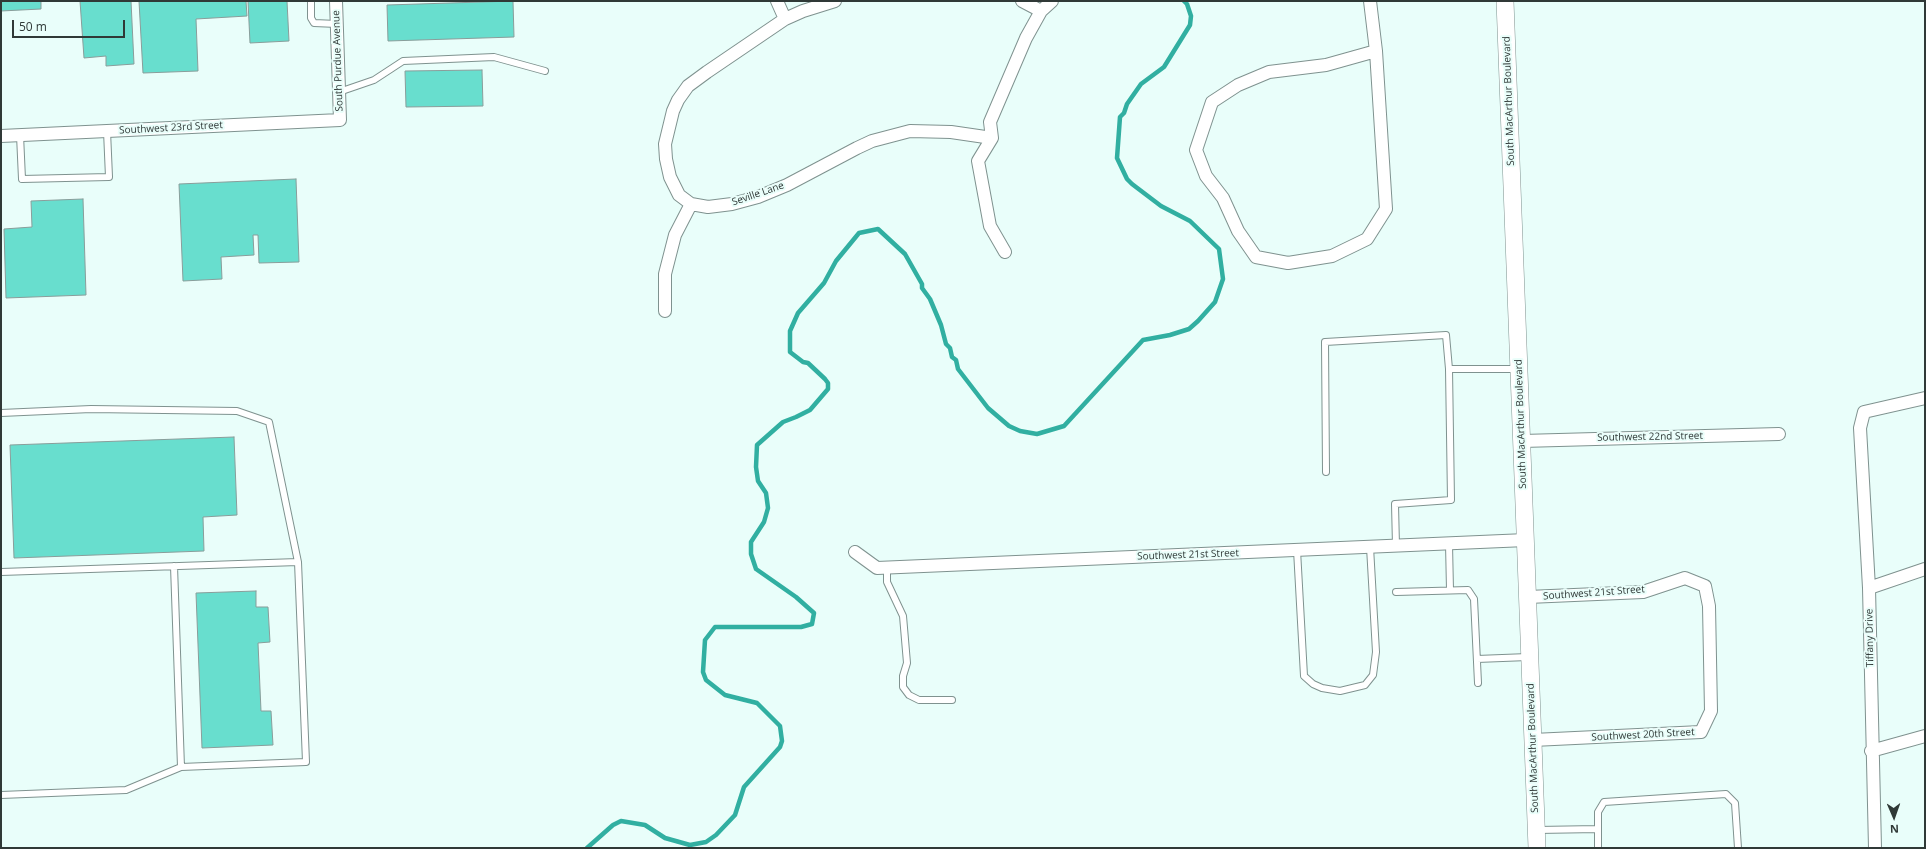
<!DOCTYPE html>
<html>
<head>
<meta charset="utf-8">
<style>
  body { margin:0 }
  #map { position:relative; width:1926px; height:849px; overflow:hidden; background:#e9fefa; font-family:"Open Sans",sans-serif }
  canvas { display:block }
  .frame { position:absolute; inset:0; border:2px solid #303937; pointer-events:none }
  .north { position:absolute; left:1874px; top:797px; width:40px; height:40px; -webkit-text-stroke:3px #e9fefa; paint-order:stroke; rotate:178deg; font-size:11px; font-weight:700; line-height:16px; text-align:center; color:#303937 }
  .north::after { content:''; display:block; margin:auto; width:14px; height:18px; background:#303937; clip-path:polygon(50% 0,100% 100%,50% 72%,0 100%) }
  .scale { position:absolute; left:12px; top:20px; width:113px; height:18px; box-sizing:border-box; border:2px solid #303937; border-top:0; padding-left:5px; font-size:12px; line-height:14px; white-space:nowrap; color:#303937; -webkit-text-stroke:3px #e9fefa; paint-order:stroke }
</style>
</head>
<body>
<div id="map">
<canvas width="1926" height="849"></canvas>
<div class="frame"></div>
<div class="north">N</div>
<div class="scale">50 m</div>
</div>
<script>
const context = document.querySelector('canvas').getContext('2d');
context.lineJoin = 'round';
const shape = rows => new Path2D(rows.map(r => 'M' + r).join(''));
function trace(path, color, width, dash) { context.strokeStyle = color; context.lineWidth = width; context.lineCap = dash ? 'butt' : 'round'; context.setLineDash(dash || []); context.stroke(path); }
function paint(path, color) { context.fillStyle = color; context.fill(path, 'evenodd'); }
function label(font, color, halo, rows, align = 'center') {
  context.font = font + ' "Open Sans",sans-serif'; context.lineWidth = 4; context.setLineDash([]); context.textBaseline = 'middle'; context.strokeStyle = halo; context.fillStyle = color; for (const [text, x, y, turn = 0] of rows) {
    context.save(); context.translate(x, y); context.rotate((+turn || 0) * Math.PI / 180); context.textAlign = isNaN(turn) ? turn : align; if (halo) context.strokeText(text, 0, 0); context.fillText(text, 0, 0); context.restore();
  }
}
trace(shape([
  [587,848,613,825,621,821,645,825,665,838,690,845,706,842,716,835,735,815,744,787,780,747,782,741,780,726,757,703,725,695,706,680,703,672,705,640,715,627,801,627,812,624,814,613,796,597,756,569,751,554,751,542,764,522,768,508,766,493,758,481,756,467,757,445,783,422,796,417,810,410,828,389,828,383,825,379,808,363,803,362,790,352,790,331,798,313,824,283,836,261,859,233,878,229,905,254,922,284,922,288,930,299,941,325,946,344,950,348,952,357,956,360,958,369,988,408,1009,426,1020,431,1037,434,1064,426,1143,340,1170,335,1189,329,1198,321,1215,302,1223,279,1219,249,1190,221,1161,206,1132,184,1127,179,1117,158,1120,117,1124,113,1127,104,1141,84,1164,67,1190,25,1191,16,1187,4,1184,1]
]), '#31afa1', 4.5);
const building = shape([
  [1,1,41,1,41,9,1,11,1,1],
  [80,1,131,1,134,64,106,66,106,56,84,58,80,1],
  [139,1,246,1,247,16,196,19,198,71,143,73,139,1],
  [248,1,287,1,289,41,250,43,248,1],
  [513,1,514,37,388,41,387,5,513,1],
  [482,70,483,106,406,107,405,71,482,70],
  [296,179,299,262,259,263,258,235,253,235,254,255,221,257,222,279,183,281,179,184,296,179],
  [83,199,86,295,6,298,4,229,32,227,31,201,83,199],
  [234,437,237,515,203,517,204,551,14,558,10,445,234,437],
  [256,591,256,607,268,607,270,642,258,643,261,711,271,711,273,745,202,748,196,593,256,591]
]);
paint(building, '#68dece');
trace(building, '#899d9a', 1);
const lane = shape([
  [311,1,311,18,314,23,337,24],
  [339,92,374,80,403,61,494,57,545,71],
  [20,135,22,179,109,177,107,131],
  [1,413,91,409,237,411,269,422,298,562,306,762,181,767,126,790,1,795],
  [1326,472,1325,342,1446,335,1449,369,1518,369],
  [1449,544,1450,590],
  [1396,546,1395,504,1451,500,1449,369],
  [1297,550,1304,676,1313,684,1322,688,1340,691,1365,685,1373,675,1376,652,1370,547],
  [174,566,181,767],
  [887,567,887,582,903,616,907,663,903,676,903,687,909,695,919,700,952,700],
  [1,572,298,562],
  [1396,592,1468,590,1474,599,1478,683],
  [1477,659,1528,657],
  [1537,830,1598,829],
  [1598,848,1598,812,1604,802,1726,794,1735,803,1738,848]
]);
const street = shape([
  [777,1,785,19],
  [835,1,803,11,785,19,707,72,688,86,678,100,673,111,665,144,666,159,670,177,679,195,691,204,708,207,732,204,758,197,787,185,857,148,872,141,910,131,951,132,992,138],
  [1022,1,1041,11],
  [1370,1,1376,51,1386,209,1367,239,1332,256,1288,263,1256,257,1238,231,1223,198,1206,176,1196,150,1212,102,1238,85,1269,72,1326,65,1376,51],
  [1,136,340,120,336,1],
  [1005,252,990,226,978,161,992,138,990,122,1026,38,1041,11,1052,1],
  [665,311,665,274,675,235,691,204],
  [1522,441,1779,434],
  [855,552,877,568,1526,540],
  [1869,588,1925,569],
  [1528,597,1643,592,1685,578,1705,586,1709,606,1711,711,1701,732,1533,740],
  [1871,751,1925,736],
  [1875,848,1869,588,1860,428,1864,412,1925,398]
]);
const secondary = shape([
  [1505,1,1537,848]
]);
trace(lane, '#7f928f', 8);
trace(street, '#7f928f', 14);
trace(secondary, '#7f928f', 18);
trace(lane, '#fff', 6);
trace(street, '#fff', 12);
trace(secondary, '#fff', 17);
label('10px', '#303937', '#e9fefa', [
  ["South Purdue Avenue",338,61,-92],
  ["South MacArthur Boulevard",1509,101,-92],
  ["Southwest 23rd Street",171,128,-3],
  ["Seville Lane",758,194,-19],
  ["South MacArthur Boulevard",1521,424,-92],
  ["Southwest 22nd Street",1650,437,-1],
  ["Southwest 21st Street",1188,555,-2],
  ["Southwest 21st Street",1594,593,-4],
  ["Tiffany Drive",1870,638,-91],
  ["Southwest 20th Street",1643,735,-3],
  ["South MacArthur Boulevard",1533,748,-92]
]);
</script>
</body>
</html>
